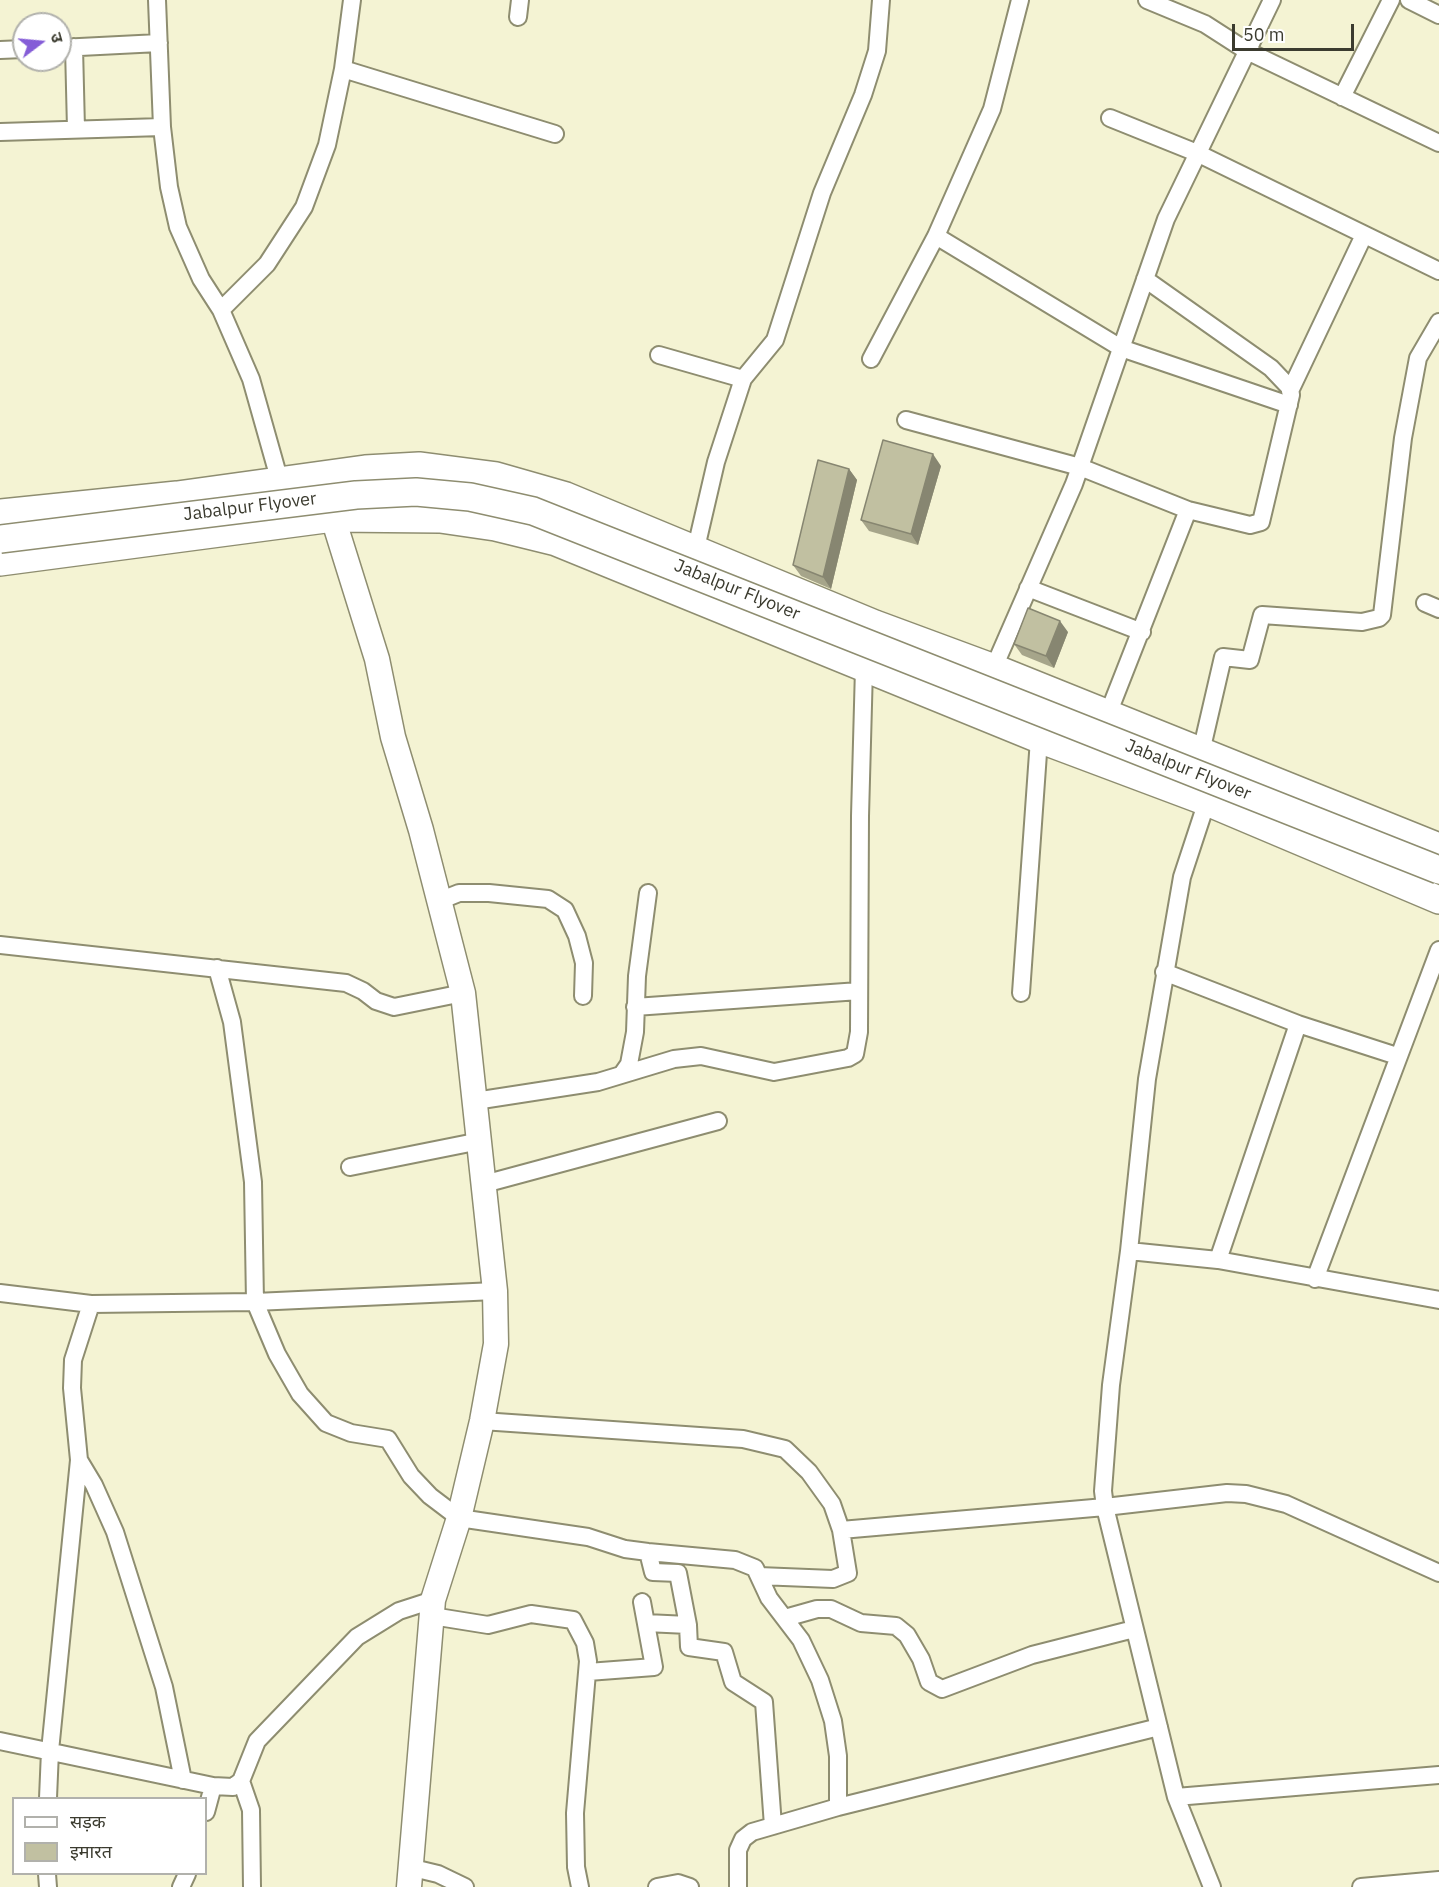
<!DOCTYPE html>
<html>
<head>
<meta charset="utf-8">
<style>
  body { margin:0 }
  #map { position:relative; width:1439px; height:1887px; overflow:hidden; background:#f4f3d3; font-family:"IBM Plex Sans","Noto Sans Devanagari",sans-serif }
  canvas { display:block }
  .legend { position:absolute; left:12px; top:1797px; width:195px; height:78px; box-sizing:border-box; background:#fff; border:2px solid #b1b1ac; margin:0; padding:8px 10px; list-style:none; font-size:18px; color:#3b3b2f }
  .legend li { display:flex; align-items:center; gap:12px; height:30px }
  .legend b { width:30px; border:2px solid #b1b1ac }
  .north { position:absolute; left:12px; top:12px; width:60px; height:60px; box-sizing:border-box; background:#fff; border:2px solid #b1b1ac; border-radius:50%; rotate:74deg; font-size:16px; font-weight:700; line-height:24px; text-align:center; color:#3b3b2f }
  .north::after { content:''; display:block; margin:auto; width:21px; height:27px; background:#855dd7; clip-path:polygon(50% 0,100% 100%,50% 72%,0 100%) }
  .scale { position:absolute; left:1232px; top:24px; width:122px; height:27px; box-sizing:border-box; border:3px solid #3b3b2f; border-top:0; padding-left:8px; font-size:18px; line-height:21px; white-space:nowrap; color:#3b3b2f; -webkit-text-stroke:4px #fff; paint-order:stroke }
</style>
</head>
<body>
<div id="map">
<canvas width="1439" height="1887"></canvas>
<ul class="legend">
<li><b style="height:8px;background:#fff"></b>सड़क</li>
<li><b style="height:16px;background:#c1c0a1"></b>इमारत</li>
</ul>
<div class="north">उ</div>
<div class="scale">50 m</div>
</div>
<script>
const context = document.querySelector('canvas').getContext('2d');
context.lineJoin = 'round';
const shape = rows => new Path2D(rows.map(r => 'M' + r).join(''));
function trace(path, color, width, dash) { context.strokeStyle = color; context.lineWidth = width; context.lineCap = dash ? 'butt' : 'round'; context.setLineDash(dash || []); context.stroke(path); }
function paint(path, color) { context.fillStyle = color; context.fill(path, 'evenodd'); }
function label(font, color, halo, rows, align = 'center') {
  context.font = font + ' "IBM Plex Sans",sans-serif'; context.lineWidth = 4.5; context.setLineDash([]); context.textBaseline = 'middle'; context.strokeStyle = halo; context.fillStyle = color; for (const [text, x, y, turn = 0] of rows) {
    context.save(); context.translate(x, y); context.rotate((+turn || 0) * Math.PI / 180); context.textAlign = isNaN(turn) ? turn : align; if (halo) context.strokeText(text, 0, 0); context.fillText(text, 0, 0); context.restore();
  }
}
const street = shape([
  [157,0,162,127,169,187,178,227,201,279,221,310,251,379,282,489],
  [1147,0,1205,24,1247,51,1439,143],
  [1409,0,1439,15],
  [518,17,520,0],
  [74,47,76,129],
  [60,48,159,43],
  [0,50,24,49],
  [343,69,555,134],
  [1342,97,1391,0],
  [1110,118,1197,153,1439,271],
  [0,132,162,127],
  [936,236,1121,348,1289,405],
  [221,310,267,264,304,207,327,145,343,69,352,0],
  [659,355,743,379],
  [871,359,936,236,992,109,1020,0],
  [1290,391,1364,235],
  [906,420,1080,467,1188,510,1250,525,1261,522,1291,395,1290,388,1271,368,1145,279],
  [696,548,716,462,743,379,775,340,822,193,863,95,877,51,881,0],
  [1028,588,1142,632],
  [1425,603,1439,609],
  [991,674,1074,484,1166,219,1272,0],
  [1108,714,1188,510],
  [1201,752,1223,657,1250,660,1262,615,1362,622,1379,618,1382,615,1403,438,1418,358,1439,322],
  [1209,795,1182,877,1147,1079,1129,1251,1111,1385,1103,1491,1105,1507,1176,1797,1212,1887],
  [439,901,459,893,489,893,548,899,565,910,577,936,584,963,583,996],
  [0,945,346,983,363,991,376,1001,394,1007,463,993],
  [217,968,232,1022,253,1182,255,1302,277,1354,300,1394,326,1423,351,1433,388,1439,411,1476,430,1496,459,1518,588,1537,625,1549,648,1552,735,1560,755,1568,769,1598,801,1640,820,1680,833,1721,838,1756,838,1807],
  [1164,972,1298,1024,1397,1056],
  [1021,993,1039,739],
  [635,1007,859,991],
  [622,1074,629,1064,635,1032,637,976,648,893],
  [475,1101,598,1082,674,1059,701,1056,774,1072,848,1058,855,1054,859,1032,860,816,864,668],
  [350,1167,480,1141],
  [484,1184,718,1121],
  [1129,1251,1218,1260,1439,1300],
  [1218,1260,1298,1024],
  [1315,1279,1439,950],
  [0,1293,91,1304,255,1302,495,1291],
  [482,1421,743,1439,785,1449,809,1472,832,1504,841,1530,848,1573,833,1579,759,1576],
  [79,1460,94,1485,115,1532,164,1687,183,1780],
  [841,1530,1105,1507,1227,1493,1246,1494,1286,1504,1439,1573],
  [648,1552,653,1572,678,1573,688,1625],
  [432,1616,488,1625,531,1614,573,1620,585,1643,588,1661,575,1813,576,1867,580,1887],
  [785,1618,817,1609,831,1609,861,1623,896,1626,907,1635,921,1659,929,1682,942,1689,1032,1655,1134,1629],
  [646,1623,688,1625,689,1647,724,1652,733,1682,764,1702,773,1826],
  [588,1672,654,1667,642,1602],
  [0,1741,213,1786],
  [241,1781,251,1810,252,1887],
  [1176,1797,1439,1775],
  [48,1798,50,1751,79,1460,72,1388,73,1360,91,1304],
  [206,1812,213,1786,233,1787,241,1781,257,1741,357,1637,399,1611,433,1600],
  [413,1868,438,1874,465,1887],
  [47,1874,48,1887],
  [181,1887,187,1874],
  [657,1887,678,1883,690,1887],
  [738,1887,738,1850,743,1839,752,1832,838,1807,1159,1727],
  [1361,1887,1439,1880]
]);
const secondary = shape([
  [332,499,333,518,377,659,393,737,421,830,463,993,495,1291,496,1344,482,1421,459,1518,433,1600,409,1887]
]);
const primary = shape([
  [0,513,177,495,365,469,419,466,496,476,566,496,875,624,994,668,1439,847],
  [0,562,333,518,440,519,495,527,556,542,1039,739,1207,802,1439,900]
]);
trace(street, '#8e8d70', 20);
trace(secondary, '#8e8d70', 27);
trace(primary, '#8e8d70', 30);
trace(street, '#fff', 16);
trace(secondary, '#fff', 24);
trace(primary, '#fff', 27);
const primaryBridge = shape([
  [0,539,356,495,416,492,470,497,533,511,1439,870]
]);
trace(primaryBridge, '#8e8d70', 30, []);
trace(primaryBridge, '#fff', 27);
paint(shape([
  [941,466,918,545,869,531,861,520],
  [849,469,857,480,831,589,801,576,793,565],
  [1068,632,1054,668,1022,655,1014,644]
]), '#a6a58a');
paint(shape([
  [933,454,941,466,918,545,911,534],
  [849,469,857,480,831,589,823,577],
  [1060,621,1068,632,1054,668,1046,656]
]), '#878671');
const building = shape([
  [883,440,933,454,911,534,861,520,883,440],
  [818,460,849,469,823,577,793,565,818,460],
  [1028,608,1060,621,1046,656,1014,644,1028,608]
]);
paint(building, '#c1c0a1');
trace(building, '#878671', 1.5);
label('18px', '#3b3b2f', '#fff', [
  ["Jabalpur Flyover",250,507,-7],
  ["Jabalpur Flyover",737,590,22],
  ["Jabalpur Flyover",1188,770,22]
]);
</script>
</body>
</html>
